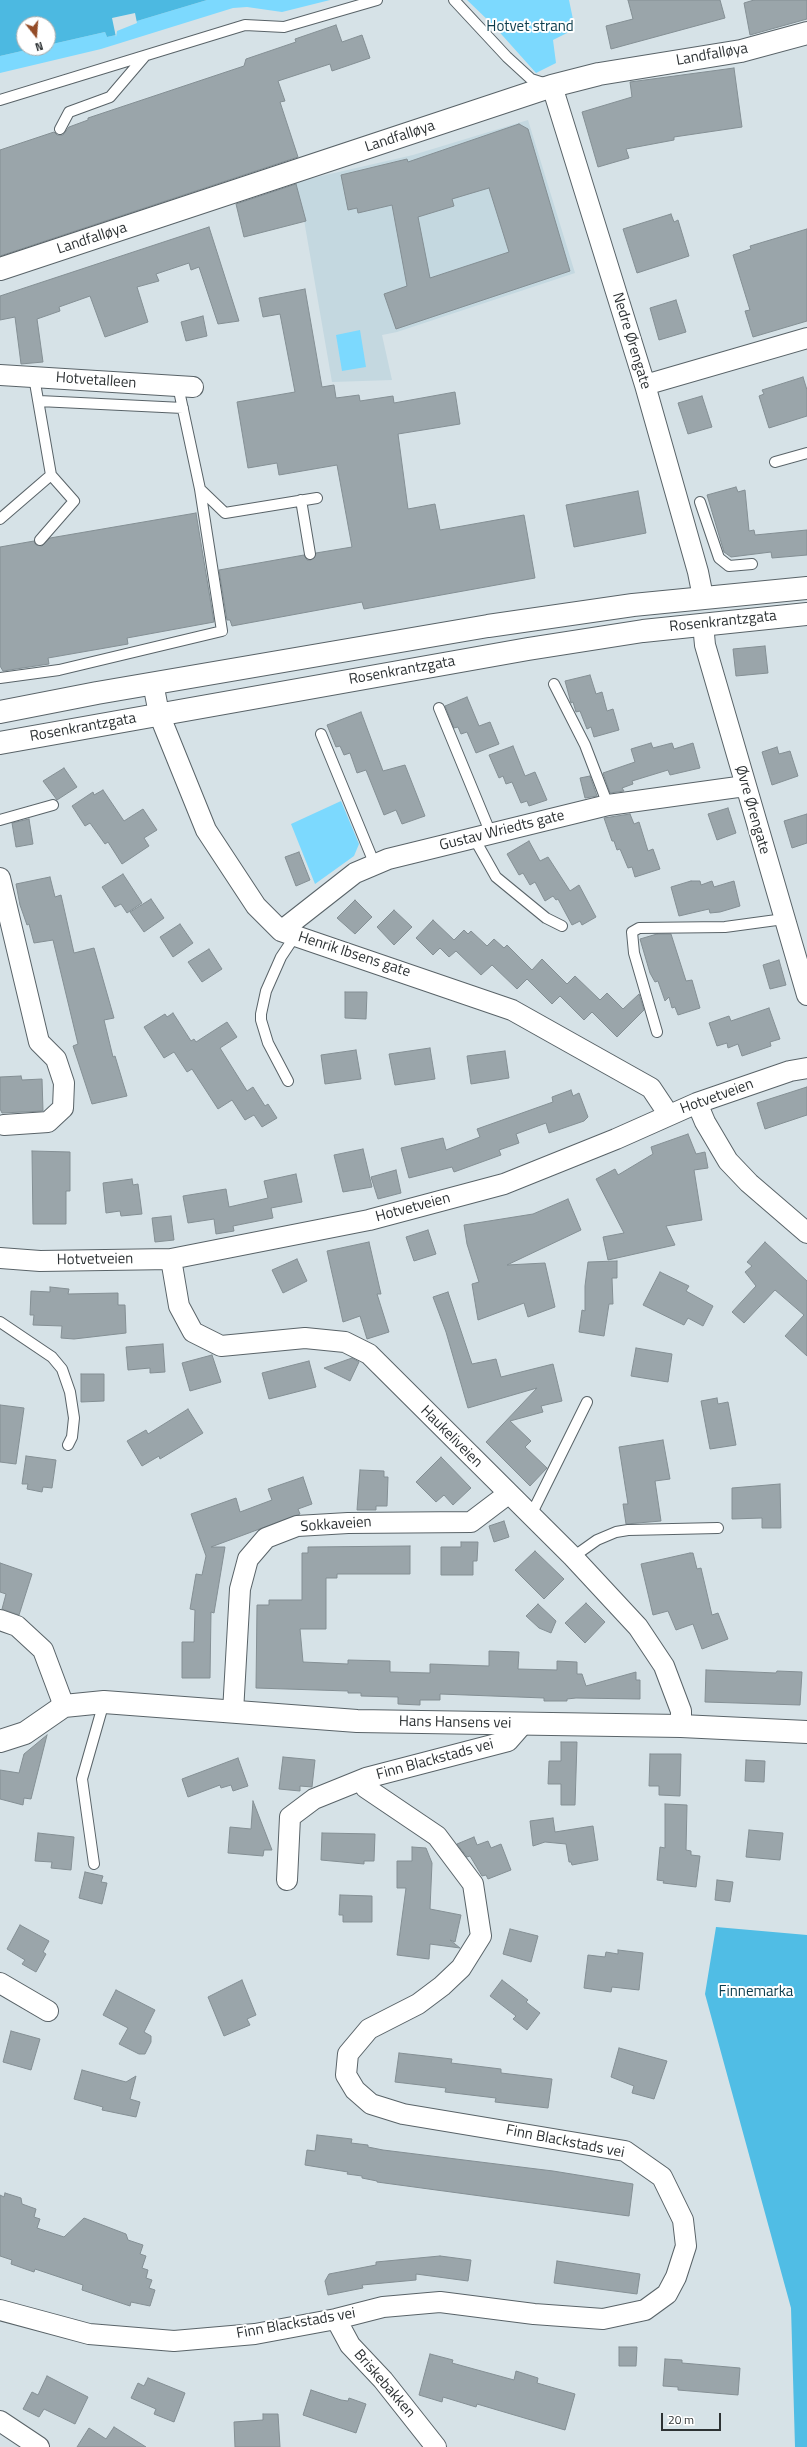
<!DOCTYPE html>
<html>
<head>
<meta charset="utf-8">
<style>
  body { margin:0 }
  #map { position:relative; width:807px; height:2447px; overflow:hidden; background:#d6e2e7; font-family:"Titillium Web",sans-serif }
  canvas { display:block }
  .north { position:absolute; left:16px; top:16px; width:40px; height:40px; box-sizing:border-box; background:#fff; border:1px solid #abadae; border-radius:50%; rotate:163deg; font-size:11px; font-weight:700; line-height:16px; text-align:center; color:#2d3234 }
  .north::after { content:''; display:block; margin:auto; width:14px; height:18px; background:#944c28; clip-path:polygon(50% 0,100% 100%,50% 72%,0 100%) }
  .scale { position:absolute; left:661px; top:2413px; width:60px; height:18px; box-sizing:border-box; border:2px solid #2d3234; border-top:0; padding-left:5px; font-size:12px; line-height:14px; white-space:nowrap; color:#2d3234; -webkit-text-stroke:3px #fff; paint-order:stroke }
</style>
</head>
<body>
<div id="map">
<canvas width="807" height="2447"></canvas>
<div class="north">N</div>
<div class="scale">20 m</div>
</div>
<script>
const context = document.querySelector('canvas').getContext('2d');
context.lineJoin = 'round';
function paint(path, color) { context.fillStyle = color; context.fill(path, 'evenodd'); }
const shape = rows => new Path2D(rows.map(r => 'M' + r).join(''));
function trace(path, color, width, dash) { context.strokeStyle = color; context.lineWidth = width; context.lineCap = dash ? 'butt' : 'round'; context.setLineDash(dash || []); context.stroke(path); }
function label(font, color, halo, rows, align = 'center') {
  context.font = font + ' "Titillium Web",sans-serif'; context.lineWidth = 4; context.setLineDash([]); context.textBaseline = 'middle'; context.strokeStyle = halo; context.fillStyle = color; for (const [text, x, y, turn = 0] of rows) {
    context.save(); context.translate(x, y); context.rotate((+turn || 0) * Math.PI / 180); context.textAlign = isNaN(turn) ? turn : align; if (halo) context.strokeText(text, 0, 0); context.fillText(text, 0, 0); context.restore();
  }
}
paint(shape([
  [528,120,575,273,397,332,382,335,392,380,332,382,304,220,295,182,413,155]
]), '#c4d8e0');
paint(shape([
  [207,0,330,0,282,12,247,7,233,8,101,49,0,73,0,56,35,48,48,48,48,45,105,32,107,37,116,35,115,30,137,21],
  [467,0,569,0,575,29,553,40,556,63,536,73,494,26],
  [360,330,366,367,342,371,336,335],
  [341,801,359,844,354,856,315,884,291,824]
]), '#7cd9fe');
paint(shape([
  [716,1927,807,1935,807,2447,795,2447,791,2308,705,1994]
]), '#50bde5');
paint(shape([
  [0,0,207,0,137,21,115,30,116,35,107,37,105,32,48,45,48,24,24,24,24,48,35,48,0,56]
]), '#4cb9e1');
paint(shape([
  [135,13,137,23,117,31,116,37,112,18]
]), '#d6e2e7');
const building = shape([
  [628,0,720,0,725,18,611,49,606,26,633,19,628,0],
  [754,0,807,0,807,19,750,35,744,3,754,0],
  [336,25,342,42,362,35,370,58,332,71,330,64,278,81,285,101,280,102,298,157,0,256,0,150,54,132,57,135,63,135,69,127,88,120,88,118,244,66,246,59,296,42,295,39,336,25],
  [734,68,742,127,674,137,674,140,626,149,629,158,598,167,582,112,632,97,630,82,734,68],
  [519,124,528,129,570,271,396,329,384,294,407,286,392,205,358,213,357,208,348,210,341,175,407,159,408,162,519,124],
  [489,188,509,252,430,278,418,217,454,206,452,199,489,188],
  [296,184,306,221,244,237,236,204,296,184],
  [671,214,674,222,678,220,689,256,637,273,623,229,671,214],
  [209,227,239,321,218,324,199,267,191,270,189,263,156,274,159,281,137,287,148,322,105,337,90,296,59,307,60,311,37,319,43,362,21,364,15,317,0,320,0,296,209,227],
  [807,229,807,321,753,337,745,311,750,310,733,255,751,249,750,246,807,229],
  [305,289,322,387,334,385,336,398,359,395,360,401,393,396,394,403,455,392,460,424,398,434,408,509,435,504,440,530,524,515,535,578,364,609,362,602,232,626,230,620,227,620,219,570,304,555,307,560,311,560,316,553,352,547,337,465,279,475,277,463,248,468,237,402,295,392,280,314,263,317,259,298,305,289],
  [676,300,686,332,659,340,650,308,676,300],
  [203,316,207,336,186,341,181,322,203,316],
  [803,377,807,390,807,416,769,428,759,396,764,394,762,390,803,377],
  [702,396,712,427,688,434,678,403,702,396],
  [736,487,738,492,745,490,749,531,754,530,755,535,807,530,807,555,772,558,771,552,731,557,724,552,707,495,736,487],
  [638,491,646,533,574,547,566,505,638,491],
  [196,513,214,622,127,638,128,644,48,658,49,664,3,671,0,666,0,547,34,541,36,545,42,546,50,538,196,513],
  [765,646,768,673,736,676,733,649,765,646],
  [590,675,596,694,602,692,607,711,613,709,619,730,594,737,591,727,587,729,580,711,576,712,573,702,571,703,565,681,590,675],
  [467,697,479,726,490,722,499,744,476,753,467,732,461,734,458,727,454,728,445,706,467,697],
  [361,712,383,771,405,765,425,816,402,824,396,810,384,815,366,770,357,773,350,753,344,755,340,746,336,747,327,725,361,712],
  [651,743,653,748,672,743,674,749,693,743,700,768,670,775,668,770,632,781,633,784,622,788,624,791,610,793,603,773,635,762,631,749,651,743],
  [513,746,525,776,535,772,547,800,529,806,527,801,521,803,512,782,506,784,503,776,499,778,489,755,513,746],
  [777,747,779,754,790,751,798,776,772,785,762,752,777,747],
  [64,768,77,787,57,800,43,781,64,768],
  [590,776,597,796,585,798,580,778,590,776],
  [103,790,124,821,143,809,157,830,144,838,149,846,122,864,108,842,105,844,90,823,85,826,72,806,93,792,94,795,103,790],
  [728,808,736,833,717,840,708,814,728,808],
  [630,814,634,824,639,822,648,851,653,849,660,869,635,877,632,867,628,868,620,849,617,850,614,841,612,841,604,818,630,814],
  [807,814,807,843,792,848,784,821,807,814],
  [29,819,33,844,16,847,12,823,29,819],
  [529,841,540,861,548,857,570,891,579,885,596,917,582,925,580,921,572,925,558,899,556,900,553,896,545,901,535,882,530,885,523,873,519,875,507,854,529,841],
  [299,852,310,880,296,886,285,857,299,852],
  [123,874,142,903,127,913,121,904,115,907,102,887,123,874],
  [50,877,55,897,61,895,74,953,94,948,114,1018,104,1020,113,1057,115,1056,127,1096,92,1104,73,1046,78,1044,53,940,34,943,29,924,27,925,20,905,16,884,50,877],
  [691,881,700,881,701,885,712,881,714,887,734,881,740,906,720,912,710,913,709,909,679,916,671,887,691,881],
  [151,899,164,918,144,932,130,912,151,899],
  [355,900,372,917,355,934,337,918,355,900],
  [394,910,412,927,394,945,377,927,394,910],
  [433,920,454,940,464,930,468,934,471,931,487,946,494,939,504,948,507,945,532,970,542,959,567,984,575,976,600,1000,607,993,623,1009,639,994,644,1010,617,1037,592,1012,584,1020,560,996,552,1004,527,979,517,989,492,965,481,975,456,951,449,957,440,948,433,955,416,938,433,920],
  [180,924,193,943,173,957,160,937,180,924],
  [657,934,671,934,686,981,692,980,700,1008,678,1015,675,1007,672,1008,669,997,665,1001,658,981,655,982,650,973,640,939,657,934],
  [209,949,222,969,202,982,188,962,209,949],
  [779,960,786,985,770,989,763,965,779,960],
  [345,992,367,992,366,1019,345,1018,345,992],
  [769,1008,780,1039,770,1042,771,1046,742,1056,738,1044,728,1048,727,1043,717,1046,709,1023,729,1016,731,1021,769,1008],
  [173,1013,191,1041,194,1039,196,1042,227,1022,237,1037,220,1048,247,1091,253,1087,265,1106,268,1104,277,1118,262,1127,254,1115,245,1120,232,1100,218,1109,192,1069,187,1072,174,1052,164,1058,144,1027,165,1014,167,1017,173,1013],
  [430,1048,435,1079,395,1085,389,1054,430,1048],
  [356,1050,361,1079,325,1084,321,1055,356,1050],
  [505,1051,509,1078,471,1084,467,1056,505,1051],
  [21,1076,22,1080,42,1079,43,1111,2,1113,0,1109,0,1077,21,1076],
  [807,1087,807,1115,765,1129,757,1103,807,1087],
  [571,1090,573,1096,579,1093,588,1117,584,1121,549,1133,546,1123,516,1134,519,1143,499,1150,501,1155,454,1172,452,1167,409,1178,401,1148,443,1138,446,1150,480,1137,477,1129,553,1102,552,1097,571,1090],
  [688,1134,696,1154,705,1152,708,1168,694,1170,702,1220,666,1226,675,1245,608,1260,603,1237,624,1233,596,1179,615,1169,618,1175,653,1154,651,1147,688,1134],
  [363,1149,372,1187,343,1192,334,1155,363,1149],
  [32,1151,70,1152,70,1191,66,1191,66,1224,33,1224,32,1151],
  [396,1170,401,1193,378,1199,371,1177,396,1170],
  [296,1174,302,1202,271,1208,273,1218,233,1226,234,1231,216,1234,214,1219,188,1223,183,1196,226,1189,229,1207,268,1198,264,1181,296,1174],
  [132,1179,133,1185,138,1184,142,1214,121,1216,120,1211,106,1213,103,1183,132,1179],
  [568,1199,581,1230,507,1265,545,1263,555,1307,528,1317,524,1303,478,1320,472,1284,479,1282,467,1244,464,1225,533,1214,568,1199],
  [171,1216,174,1240,155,1242,152,1218,171,1216],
  [428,1230,436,1254,414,1261,406,1237,428,1230],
  [369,1242,381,1294,377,1294,389,1332,367,1339,360,1316,343,1322,327,1251,369,1242],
  [765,1242,807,1281,807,1356,785,1336,804,1315,775,1290,744,1323,732,1312,756,1286,745,1272,752,1266,747,1262,765,1242],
  [297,1259,307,1281,283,1293,272,1270,297,1259],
  [617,1261,617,1278,612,1278,613,1304,609,1304,604,1336,579,1332,582,1310,585,1311,585,1286,588,1262,617,1261],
  [660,1272,689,1286,686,1291,713,1306,703,1326,688,1318,684,1325,643,1305,660,1272],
  [50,1287,69,1289,68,1294,118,1293,118,1305,125,1305,126,1333,74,1339,61,1338,62,1326,33,1325,34,1315,30,1315,31,1291,50,1292,50,1287],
  [448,1292,472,1364,496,1359,501,1377,553,1364,562,1401,541,1406,543,1412,510,1421,531,1441,525,1447,547,1468,530,1486,486,1442,537,1388,468,1408,446,1332,433,1297,448,1292],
  [163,1344,165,1372,150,1373,150,1368,128,1370,126,1347,163,1344],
  [636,1348,672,1354,668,1382,631,1376,636,1348],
  [212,1355,221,1382,190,1391,182,1363,212,1355],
  [352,1358,359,1362,350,1381,324,1368,352,1358],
  [309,1361,316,1387,269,1399,262,1373,309,1361],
  [81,1374,104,1374,104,1401,81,1402,81,1374],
  [717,1398,718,1404,728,1402,736,1445,710,1449,701,1401,717,1398],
  [0,1405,24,1408,16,1464,0,1462,0,1405],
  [188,1409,203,1433,160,1459,159,1456,142,1466,127,1441,146,1430,148,1434,188,1409],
  [663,1440,670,1479,655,1481,661,1521,626,1524,623,1504,628,1504,619,1447,663,1440],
  [26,1456,56,1460,52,1488,43,1487,42,1492,27,1489,28,1484,22,1484,26,1456],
  [441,1457,471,1488,453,1505,444,1495,436,1502,416,1482,441,1457],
  [360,1470,384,1471,384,1477,388,1477,387,1506,376,1506,376,1510,357,1510,360,1470],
  [303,1477,312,1504,298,1509,300,1514,211,1547,225,1547,214,1613,211,1612,210,1678,182,1678,182,1642,194,1642,195,1610,190,1609,196,1574,202,1575,206,1556,191,1514,236,1498,240,1512,272,1500,268,1489,303,1477],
  [780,1484,781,1528,762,1528,762,1518,732,1519,732,1488,780,1484],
  [504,1521,509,1537,494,1542,489,1526,504,1521],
  [461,1542,478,1542,477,1561,473,1561,473,1575,441,1575,441,1547,461,1547,461,1542],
  [410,1546,410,1574,337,1574,337,1578,326,1578,326,1629,300,1629,303,1662,348,1664,348,1660,390,1661,390,1672,430,1673,430,1664,489,1666,489,1651,519,1652,518,1669,557,1670,557,1661,577,1662,577,1674,582,1674,586,1686,636,1672,636,1680,640,1680,640,1699,576,1698,567,1699,567,1701,544,1701,544,1698,440,1694,440,1700,420,1700,420,1705,398,1704,398,1697,361,1696,361,1693,348,1693,348,1691,256,1688,257,1605,269,1605,269,1600,302,1600,302,1553,308,1553,308,1547,410,1546],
  [535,1551,564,1579,544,1599,515,1570,535,1551],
  [690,1553,693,1553,697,1569,701,1568,712,1615,718,1613,728,1639,702,1649,693,1624,676,1630,668,1611,653,1615,641,1564,690,1553],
  [0,1563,32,1574,19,1615,2,1609,6,1594,0,1592,0,1563],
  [586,1603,605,1622,585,1643,565,1623,586,1603],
  [538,1604,556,1621,551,1633,539,1628,526,1616,538,1604],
  [706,1670,776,1673,777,1671,802,1672,800,1705,705,1702,706,1670],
  [47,1735,31,1799,24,1798,23,1805,0,1799,0,1770,19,1773,24,1754,47,1735],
  [561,1742,577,1742,575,1805,561,1805,561,1784,548,1784,549,1761,561,1761,561,1742],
  [650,1754,681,1754,680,1796,659,1795,659,1786,649,1786,650,1754],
  [283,1757,315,1760,312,1787,300,1786,300,1791,279,1789,283,1757],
  [238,1758,248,1786,233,1791,231,1785,221,1788,220,1785,188,1797,182,1779,238,1758],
  [746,1760,765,1761,764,1782,745,1781,746,1760],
  [253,1801,272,1850,264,1850,263,1856,228,1853,230,1827,251,1829,253,1801],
  [665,1804,687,1805,686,1850,691,1851,691,1855,700,1856,696,1887,663,1883,664,1881,657,1880,660,1847,665,1848,665,1804],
  [553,1818,555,1832,593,1826,598,1860,572,1865,571,1862,569,1862,566,1844,545,1842,533,1846,530,1821,553,1818],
  [749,1830,783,1833,780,1860,746,1857,749,1830],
  [38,1833,74,1837,71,1870,51,1868,52,1862,35,1861,38,1833],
  [322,1833,375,1834,374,1861,364,1861,364,1864,321,1860,322,1833],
  [474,1837,477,1845,488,1841,491,1848,501,1844,511,1870,488,1879,486,1875,482,1876,470,1856,467,1857,457,1844,474,1837],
  [412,1847,426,1848,432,1863,430,1909,461,1915,455,1942,450,1940,460,1948,430,1944,429,1959,397,1955,406,1888,397,1888,397,1861,412,1861,412,1847],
  [85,1872,103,1876,101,1882,107,1883,102,1904,79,1898,85,1872],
  [717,1880,733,1882,730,1902,715,1900,717,1880],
  [340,1895,372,1896,372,1922,343,1922,343,1915,339,1915,340,1895],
  [20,1925,49,1941,43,1952,46,1954,36,1972,22,1964,25,1960,7,1949,20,1925],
  [510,1929,538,1936,531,1962,503,1954,510,1929],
  [618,1950,643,1953,639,1990,612,1987,611,1992,584,1988,588,1955,605,1957,606,1952,618,1954,618,1950],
  [242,1980,256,2015,247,2019,250,2025,224,2036,208,1997,242,1980],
  [502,1980,528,2000,526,2002,540,2013,527,2030,513,2019,516,2016,490,1996,502,1980],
  [116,1990,155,2010,144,2032,151,2036,151,2042,145,2054,139,2054,119,2044,128,2028,103,2015,116,1990],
  [11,2031,40,2039,31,2070,3,2062,11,2031],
  [619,2048,667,2061,654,2099,632,2093,634,2086,611,2077,619,2048],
  [399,2053,452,2059,451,2063,501,2069,501,2073,552,2079,548,2108,495,2102,496,2098,445,2092,446,2088,395,2082,399,2053],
  [82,2070,126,2082,136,2076,130,2099,140,2102,136,2117,102,2110,103,2107,74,2099,82,2070],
  [317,2135,352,2139,351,2143,368,2145,368,2147,383,2150,553,2171,633,2184,629,2216,377,2182,377,2181,362,2178,362,2176,347,2174,348,2172,305,2165,307,2150,315,2151,317,2135],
  [5,2193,21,2198,22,2204,36,2209,34,2217,40,2219,37,2228,64,2237,84,2218,126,2234,128,2240,143,2245,140,2254,146,2256,142,2268,148,2270,146,2278,152,2280,149,2288,155,2290,150,2306,131,2302,130,2306,82,2290,83,2285,35,2269,34,2272,11,2264,12,2260,0,2256,0,2195,4,2197,5,2193],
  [440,2256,471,2260,468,2281,416,2274,416,2280,362,2285,363,2288,328,2295,325,2281,329,2274,376,2265,376,2262,440,2256],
  [557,2261,640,2274,637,2294,554,2283,557,2261],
  [619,2347,637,2347,636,2366,619,2366,619,2347],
  [430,2354,453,2360,452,2363,514,2380,516,2371,538,2378,537,2383,575,2394,565,2430,477,2404,476,2407,443,2397,442,2402,419,2395,430,2354],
  [665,2359,682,2360,682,2363,740,2368,738,2395,678,2390,678,2387,663,2386,665,2359],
  [47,2376,88,2397,75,2424,44,2409,39,2417,23,2409,32,2392,38,2395,47,2376],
  [148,2378,185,2393,174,2422,154,2414,156,2409,131,2398,138,2383,144,2386,148,2378],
  [311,2390,341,2400,348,2401,349,2398,366,2404,356,2433,303,2415,311,2390],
  [263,2414,278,2414,280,2447,235,2447,234,2422,263,2420,263,2414],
  [114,2427,146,2447,77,2447,89,2428,106,2439,114,2427]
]);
paint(building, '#9aa5aa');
trace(building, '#848f94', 1);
const lane = shape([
  [454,0,507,57,531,79,547,84],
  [0,100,245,25,284,27,377,0],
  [60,129,69,112,110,97,145,56],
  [178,386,200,489,225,513,317,498],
  [39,401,183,408],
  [775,462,807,453],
  [301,500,310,554],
  [700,502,719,558,729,566,752,564],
  [0,519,51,475,34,377],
  [40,540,74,501,51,475],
  [0,678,59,670,222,631,200,489],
  [554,684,585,745,608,805],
  [439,708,491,834],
  [321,734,375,865],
  [0,820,53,805],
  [474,838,496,877,546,918,562,926],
  [657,1032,634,953,632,932,639,928,725,927,784,919],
  [288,1081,268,1043,261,1020,261,1014,266,991,281,957,295,936],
  [0,1322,52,1357,62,1369,70,1392,74,1418,72,1437,68,1445],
  [531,1515,587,1402],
  [573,1557,597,1540,616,1532,628,1530,718,1528],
  [94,1864,82,1779,104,1702]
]);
const street = shape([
  [552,86,645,385,698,572,703,597],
  [0,375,193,387],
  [645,385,807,338],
  [703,624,705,645,807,995],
  [153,683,159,714,206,830,256,906,281,931,512,1010,651,1088,669,1115],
  [0,878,39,1042,56,1059,64,1083,63,1108,48,1122,4,1125],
  [281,931,355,873,388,859,608,805,745,786],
  [697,1103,705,1122,728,1161,749,1183,807,1233],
  [0,1258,40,1261,171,1259,369,1220,504,1184,616,1139,697,1103,790,1071,807,1068],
  [171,1259,179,1306,193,1332,221,1346,305,1338,345,1342,369,1354,573,1557,638,1627,664,1666,681,1711,681,1726],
  [0,1620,17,1626,43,1650,64,1706],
  [233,1712,240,1589,248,1559,266,1538,297,1526,348,1523,471,1522,508,1494],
  [287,1880,290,1817,314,1799,366,1778],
  [0,1983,48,2011],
  [0,2310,89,2334,174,2341,255,2334,336,2319,383,2307,440,2302,534,2314,603,2319,645,2310,667,2294,676,2277,686,2246,683,2220,662,2177,625,2151,403,2114,371,2104,355,2090,346,2075,348,2054,369,2029,418,2004,442,1986,461,1968,481,1936,473,1884,437,1836,366,1788,366,1778,508,1741,522,1725],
  [336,2319,350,2345,383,2380,436,2447],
  [0,2421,39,2447]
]);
const secondary = shape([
  [0,269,552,86,599,74,741,51,807,33],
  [0,1741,25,1733,64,1706,104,1702,357,1721,681,1726,807,1732]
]);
const primary = shape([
  [0,712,97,693,488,626,633,605,807,588],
  [0,743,528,649,643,631,807,614]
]);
trace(lane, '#596368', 12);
trace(street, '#596368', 22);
trace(secondary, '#596368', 24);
trace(primary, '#596368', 24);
trace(lane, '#fff', 10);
trace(street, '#fff', 20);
trace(secondary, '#fff', 22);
trace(primary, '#fff', 22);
label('15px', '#0c3d4d', '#fff', [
  ["Hotvet strand",530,27],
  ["Finnemarka",756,1992]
]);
label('15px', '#2d3234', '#fff', [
  ["Landfalløya",712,55,-10],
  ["Landfalløya",400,137,-18],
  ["Landfalløya",92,239,-18],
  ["Nedre Ørengate",631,341,73],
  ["Hotvetalleen",96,381,4],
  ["Rosenkrantzgata",723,622,-6],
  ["Rosenkrantzgata",402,671,-10],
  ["Rosenkrantzgata",83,728,-10],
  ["Øvre Ørengate",752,810,74],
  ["Gustav Wriedts gate",502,831,-14],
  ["Henrik Ibsens gate",354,955,18],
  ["Hotvetveien",717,1097,-20],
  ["Hotvetveien",413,1208,-15],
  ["Hotvetveien",95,1260,-1],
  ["Haukeliveien",451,1437,45],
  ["Sokkaveien",336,1525,-4],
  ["Hans Hansens vei",455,1723,1],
  ["Finn Blackstads vei",435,1760,-15],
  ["Finn Blackstads vei",565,2142,11],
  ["Finn Blackstads vei",296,2324,-10],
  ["Briskebakken",384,2384,49]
]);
</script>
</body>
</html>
